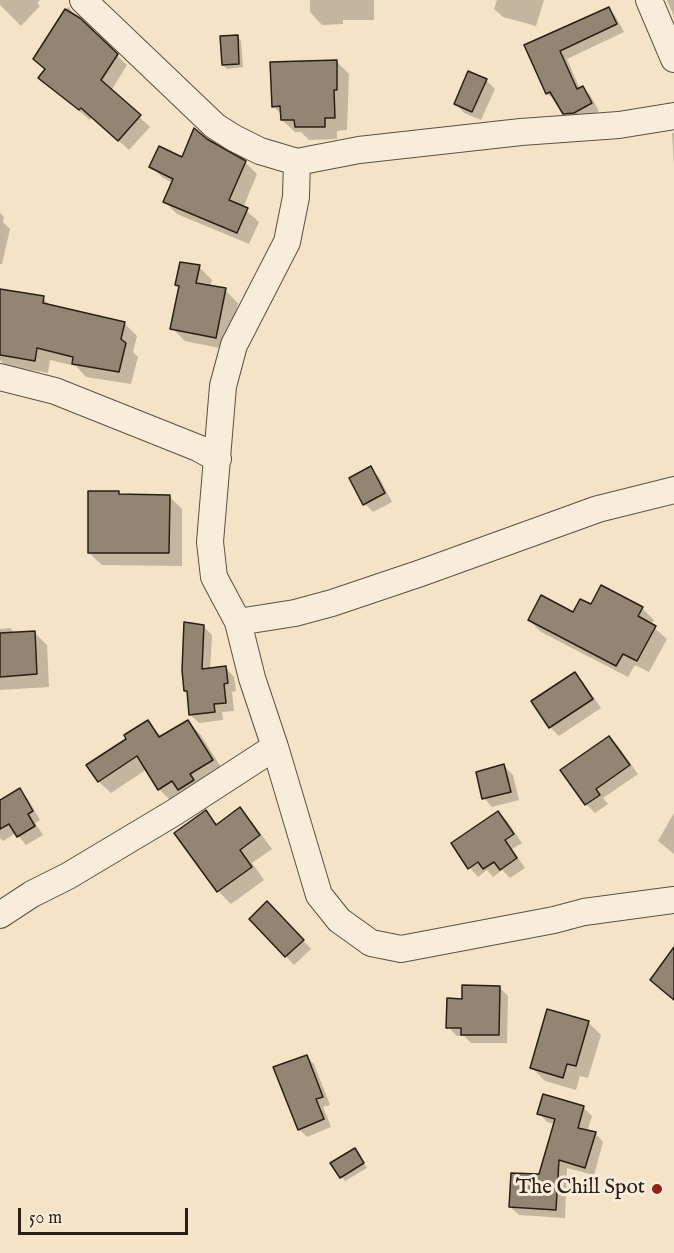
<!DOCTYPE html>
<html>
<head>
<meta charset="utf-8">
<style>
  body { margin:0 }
  #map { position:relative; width:674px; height:1253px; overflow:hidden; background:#f4e3c6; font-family:"IM FELL English",serif }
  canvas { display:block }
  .scale { position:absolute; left:18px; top:1208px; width:170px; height:27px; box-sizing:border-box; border:3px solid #2a1f15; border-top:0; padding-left:8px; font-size:18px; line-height:21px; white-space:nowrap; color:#2a1f15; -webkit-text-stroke:4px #f8edda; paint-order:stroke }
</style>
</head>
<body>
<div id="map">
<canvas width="674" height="1253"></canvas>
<div class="scale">50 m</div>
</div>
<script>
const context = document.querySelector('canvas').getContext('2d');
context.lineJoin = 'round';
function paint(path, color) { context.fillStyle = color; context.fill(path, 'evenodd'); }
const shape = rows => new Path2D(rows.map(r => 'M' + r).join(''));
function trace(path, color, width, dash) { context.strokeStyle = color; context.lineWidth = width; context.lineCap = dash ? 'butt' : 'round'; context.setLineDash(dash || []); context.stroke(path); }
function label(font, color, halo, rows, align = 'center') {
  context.font = font + ' "IM FELL English",serif'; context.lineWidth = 6; context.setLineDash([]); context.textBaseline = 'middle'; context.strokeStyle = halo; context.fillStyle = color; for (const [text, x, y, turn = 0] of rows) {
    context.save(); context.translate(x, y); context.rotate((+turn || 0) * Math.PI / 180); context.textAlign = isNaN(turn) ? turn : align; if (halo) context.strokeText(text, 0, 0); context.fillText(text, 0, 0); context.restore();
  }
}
paint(shape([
  [0,0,40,0,37,3,40,6,21,26,0,5],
  [310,0,374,0,374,20,343,20,343,24,322,25,310,12],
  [497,0,544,0,536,26,503,17,494,9],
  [667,0,674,0,674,17],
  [68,7,78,18,127,65,111,91,150,127,129,150,92,117,90,120,40,78,46,70,35,59],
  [609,9,616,17,624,32,567,59,580,89,582,87,590,95,599,111,582,120,572,121,564,113,557,100,555,101,547,93,526,46],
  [237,37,241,41,243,67,227,69,223,65],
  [336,61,349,74,347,130,337,131,337,139,309,140,301,132,295,132,282,120,282,115,273,106],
  [486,80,495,89,481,120,464,113,456,104],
  [672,133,674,133,674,166],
  [206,140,245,162,257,174,243,208,259,222,249,244,177,214,165,202,173,183,163,178,151,166,183,159],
  [0,213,4,217,3,222,10,229,2,264,0,264],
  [199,267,212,280,210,287,225,290,238,303,229,350,185,341,172,328,180,288,177,285],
  [0,290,43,298,52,307,124,323,137,336,133,352,138,357,131,384,86,377,76,366,50,360,48,373,6,366,0,360],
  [370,468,379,477,392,502,373,512,365,504],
  [118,493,121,496,169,496,182,509,182,566,102,565,89,553],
  [591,606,642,608,654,620,651,625,667,639,649,672,635,665,628,677,541,632,529,620,574,614],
  [203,626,212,635,210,670,226,668,234,677,236,691,232,692,234,711,222,712,223,720,199,723,190,714,188,693,185,690],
  [10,628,15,633,34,632,47,645,49,687,0,690,0,629],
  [575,674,583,682,601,708,559,736,550,727],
  [148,722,162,737,188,722,200,734,224,772,171,801,159,789,147,769,111,793,99,782,88,766,128,739],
  [609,738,618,746,638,774,603,798,608,804,595,813,586,804,562,771],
  [504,766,513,775,519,800,492,807,484,798],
  [19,790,28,799,40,820,35,823,43,835,26,845,16,833,3,841,0,838,0,801],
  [240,809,252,822,272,849,252,863,264,880,231,904,218,891,176,833,205,812,218,825],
  [498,813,507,821,522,843,512,849,525,868,510,878,502,870,493,877,487,870,478,877,470,868,453,844],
  [674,813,674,854,658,841],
  [276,911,311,949,294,965,251,919],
  [499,987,508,996,507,1043,471,1043,464,1036,457,1036,448,1027,463,1000],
  [588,1022,601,1035,588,1078,580,1076,576,1090,545,1081,532,1068],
  [306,1056,314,1064,330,1105,323,1107,331,1127,307,1137,299,1129],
  [583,1107,592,1116,587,1132,595,1133,603,1142,594,1175,567,1168,565,1218,519,1215,510,1207,541,1176,555,1124,547,1122,539,1113],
  [358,1154,367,1168,345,1181,333,1164]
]), '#0003');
const building = shape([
  [609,7,617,24,560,51,577,89,583,86,592,103,574,113,563,114,550,92,546,94,524,45,609,7],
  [65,9,80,18,118,54,101,80,141,115,118,141,81,108,79,110,38,78,45,69,33,59,65,9],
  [238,35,239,64,222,65,220,36,238,35],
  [337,60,337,90,334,90,335,118,325,118,325,127,295,127,294,120,281,120,280,106,272,107,270,62,337,60],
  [468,71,487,79,472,112,454,104,468,71],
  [194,128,207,139,246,161,229,200,248,208,237,233,163,202,173,179,149,167,159,146,182,157,194,128],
  [180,262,200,265,196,283,226,288,216,338,170,329,179,286,175,285,180,262],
  [0,289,44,296,43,303,125,322,121,339,126,343,119,372,72,364,73,357,37,348,35,361,0,355,0,289],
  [371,466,385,493,363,505,349,478,371,466],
  [88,491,119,491,119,494,170,495,169,553,88,553,88,491],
  [601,585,643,607,638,616,656,626,637,661,623,654,616,666,528,620,541,595,573,612,580,599,591,604,601,585],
  [184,622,204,625,202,669,226,666,228,683,224,684,226,703,214,704,215,712,189,715,187,691,184,691,182,670,184,622],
  [35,631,37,674,0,677,0,633,35,631],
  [575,672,593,699,549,728,531,701,575,672],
  [148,720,159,737,188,720,213,760,190,774,194,780,178,790,172,781,158,790,137,756,98,782,86,765,126,739,124,735,148,720],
  [609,736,630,765,596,789,600,795,585,805,560,770,609,736],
  [504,764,511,792,482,799,476,772,504,764],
  [20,788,33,811,28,814,35,826,17,837,9,824,0,829,0,800,20,788],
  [240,807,260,835,240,850,252,867,217,892,174,833,206,810,216,825,240,807],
  [498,811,514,834,505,840,517,858,500,870,494,862,483,869,478,862,468,869,451,843,498,811],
  [267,901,304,940,285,957,249,919,267,901],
  [674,947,674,1000,650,980,674,947],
  [462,985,500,986,499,1035,461,1035,461,1028,446,1028,447,998,462,999,462,985],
  [547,1009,589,1021,576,1066,567,1064,563,1078,530,1068,547,1009],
  [307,1055,323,1097,316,1099,324,1119,298,1130,273,1067,307,1055],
  [543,1094,584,1106,578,1128,596,1132,585,1168,559,1160,556,1210,509,1207,511,1173,539,1174,555,1119,537,1114,543,1094],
  [355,1148,364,1163,340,1178,330,1163,355,1148]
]);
paint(building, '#938571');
trace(building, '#2a1f15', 1.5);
const minor = shape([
  [83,0,215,126,234,138,260,151,297,162,359,150,521,132,619,125,674,116],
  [649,0,674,59],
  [297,162,296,197,287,242,234,345,223,386,210,542,214,577,238,622,252,678,275,747,319,895,339,920,371,943,401,949,554,920,584,912,674,900],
  [0,377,55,391,198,448,218,459],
  [238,622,295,613,332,603,421,573,598,509,674,490],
  [0,915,32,894,68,876,175,812,275,747]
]);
trace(minor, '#5c5041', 28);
trace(minor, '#f8edda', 26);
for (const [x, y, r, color] of [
  [657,1189,6,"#8f2418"]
]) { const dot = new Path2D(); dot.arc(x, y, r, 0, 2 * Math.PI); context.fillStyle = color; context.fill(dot); trace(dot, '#f8edda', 2); }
label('21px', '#2a1f15', '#f8edda', [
  ["The Chill Spot",645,1189]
], 'right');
</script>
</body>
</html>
